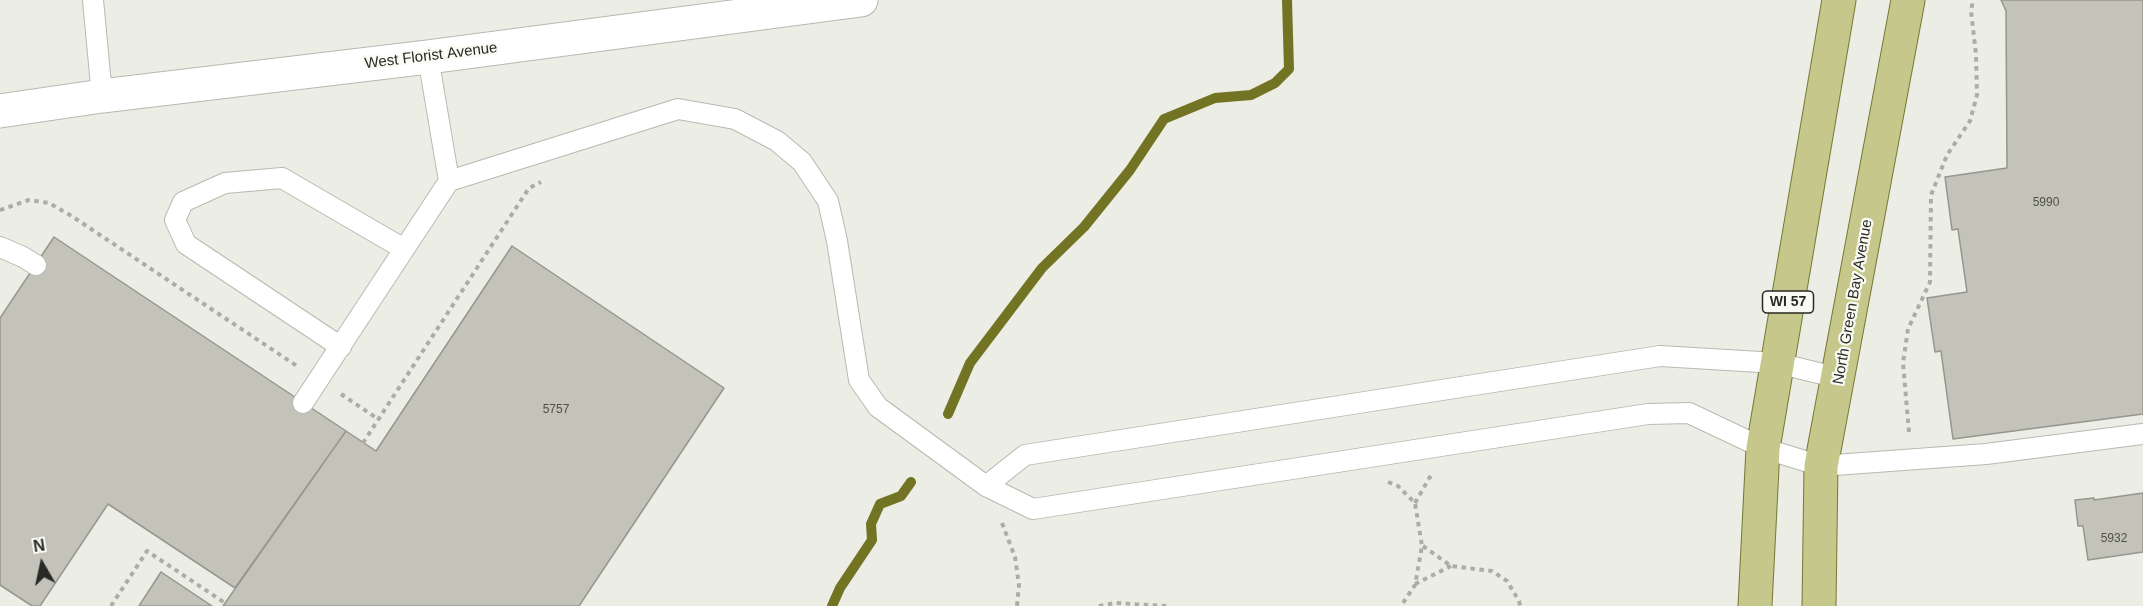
<!DOCTYPE html>
<html>
<head>
<meta charset="utf-8">
<style>
  body { margin:0 }
  #map { position:relative; width:2143px; height:606px; overflow:hidden; background:#ecede4; font-family:Arial,sans-serif }
  canvas { display:block }
  .north { position:absolute; left:12px; top:534px; width:60px; height:60px; -webkit-text-stroke:4px #f9faf1; paint-order:stroke; rotate:351deg; font-size:16px; font-weight:700; line-height:24px; text-align:center; color:#292925 }
  .north::after { content:''; display:block; margin:auto; width:21px; height:27px; background:#292925; clip-path:polygon(50% 0,100% 100%,50% 72%,0 100%) }
</style>
</head>
<body>
<div id="map">
<canvas width="2143" height="606"></canvas>
<div class="north">N</div>
</div>
<script>
const context = document.querySelector('canvas').getContext('2d');
context.lineJoin = 'round';
const shape = rows => new Path2D(rows.map(r => 'M' + r).join(''));
function trace(path, color, width, dash) { context.strokeStyle = color; context.lineWidth = width; context.lineCap = dash ? 'butt' : 'round'; context.setLineDash(dash || []); context.stroke(path); }
function paint(path, color) { context.fillStyle = color; context.fill(path, 'evenodd'); }
function label(font, color, halo, rows, align = 'center') {
  context.font = font + ' Arial,sans-serif'; context.lineWidth = 4.5; context.setLineDash([]); context.textBaseline = 'middle'; context.strokeStyle = halo; context.fillStyle = color; for (const [text, x, y, turn = 0] of rows) {
    context.save(); context.translate(x, y); context.rotate((+turn || 0) * Math.PI / 180); context.textAlign = isNaN(turn) ? turn : align; if (halo) context.strokeText(text, 0, 0); context.fillText(text, 0, 0); context.restore();
  }
}
trace(shape([
  [948,414,970,363,1042,268,1084,227,1130,170,1164,119,1215,98,1251,95,1275,83,1289,69,1287,0],
  [832,606,840,588,872,540,871,524,880,504,901,496,911,482]
]), '#737324', 10);
const building = shape([
  [2001,0,2143,0,2143,414,1953,439,1941,351,1935,352,1927,298,1967,292,1958,229,1952,230,1945,177,2007,168,2006,11,2001,0],
  [54,237,346,431,235,588,108,504,40,606,32,606,0,585,0,318,54,237],
  [512,246,724,388,579,606,223,606,346,431,376,451,512,246],
  [2143,493,2143,552,2088,560,2083,526,2078,526,2075,500,2094,498,2094,500,2143,493],
  [161,572,212,606,139,606,161,572]
]);
paint(building, '#c3c3ba');
trace(building, '#96968e', 1.5);
const lane = shape([
  [93,0,102,96],
  [449,181,678,109,735,119,777,141,802,162,828,201,837,241,859,380,878,407,986,486,1033,509,1648,414,1689,413,1763,448,1821,466,1986,454,2143,434],
  [0,247,23,257,36,265],
  [341,347,186,244,175,220,183,202,225,183,282,178,404,249],
  [303,403,449,181,428,57],
  [986,486,1025,455,1660,356,1777,363,1839,378]
]);
const street = shape([
  [0,111,102,96,428,57,861,0]
]);
const primary = shape([
  [1755,606,1763,448,1839,0],
  [1819,606,1821,466,1908,0]
]);
trace(lane, '#b9b9b1', 22);
trace(street, '#b9b9b1', 35);
trace(primary, '#767835', 35);
trace(shape([
  [0,210,29,200,49,203,70,215,297,366],
  [341,394,378,419],
  [1909,432,1903,363,1908,329,1930,282,1931,195,1947,155,1970,121,1977,95,1976,54,1971,11,1973,0],
  [363,443,529,188,541,182],
  [1388,482,1398,486,1415,503,1422,546,1415,585,1401,606],
  [1415,503,1431,475],
  [1002,523,1015,557,1019,585,1017,606],
  [1423,546,1451,566,1492,571,1507,581,1519,601,1520,606],
  [1415,584,1451,566],
  [111,606,147,551,225,603],
  [1099,606,1115,603,1167,606]
]), '#adada6', 4, [4.5, 4.5]);
trace(lane, '#fff', 20);
trace(street, '#fff', 33);
trace(primary, '#c6c78b', 33);
label('12px', '#50504a', null, [
  ["5990",2046,203],
  ["5757",556,410],
  ["5932",2114,539]
]);
for (const [x, y, w] of [
  [1788,302,51]
]) { const box = new Path2D(); box.roundRect(x - w / 2, y - 11, w, 22, 4.5); context.fillStyle = '#f9faf1'; context.fill(box); trace(box, '#292925', 1.5); }
label('bold 14px', '#292925', null, [
  ["WI 57",1788,302]
]);
label('15px', '#292925', '#f9faf1', [
  ["West Florist Avenue",431,56,-7],
  ["North Green Bay Avenue",1853,302,-80]
]);
</script>
</body>
</html>
